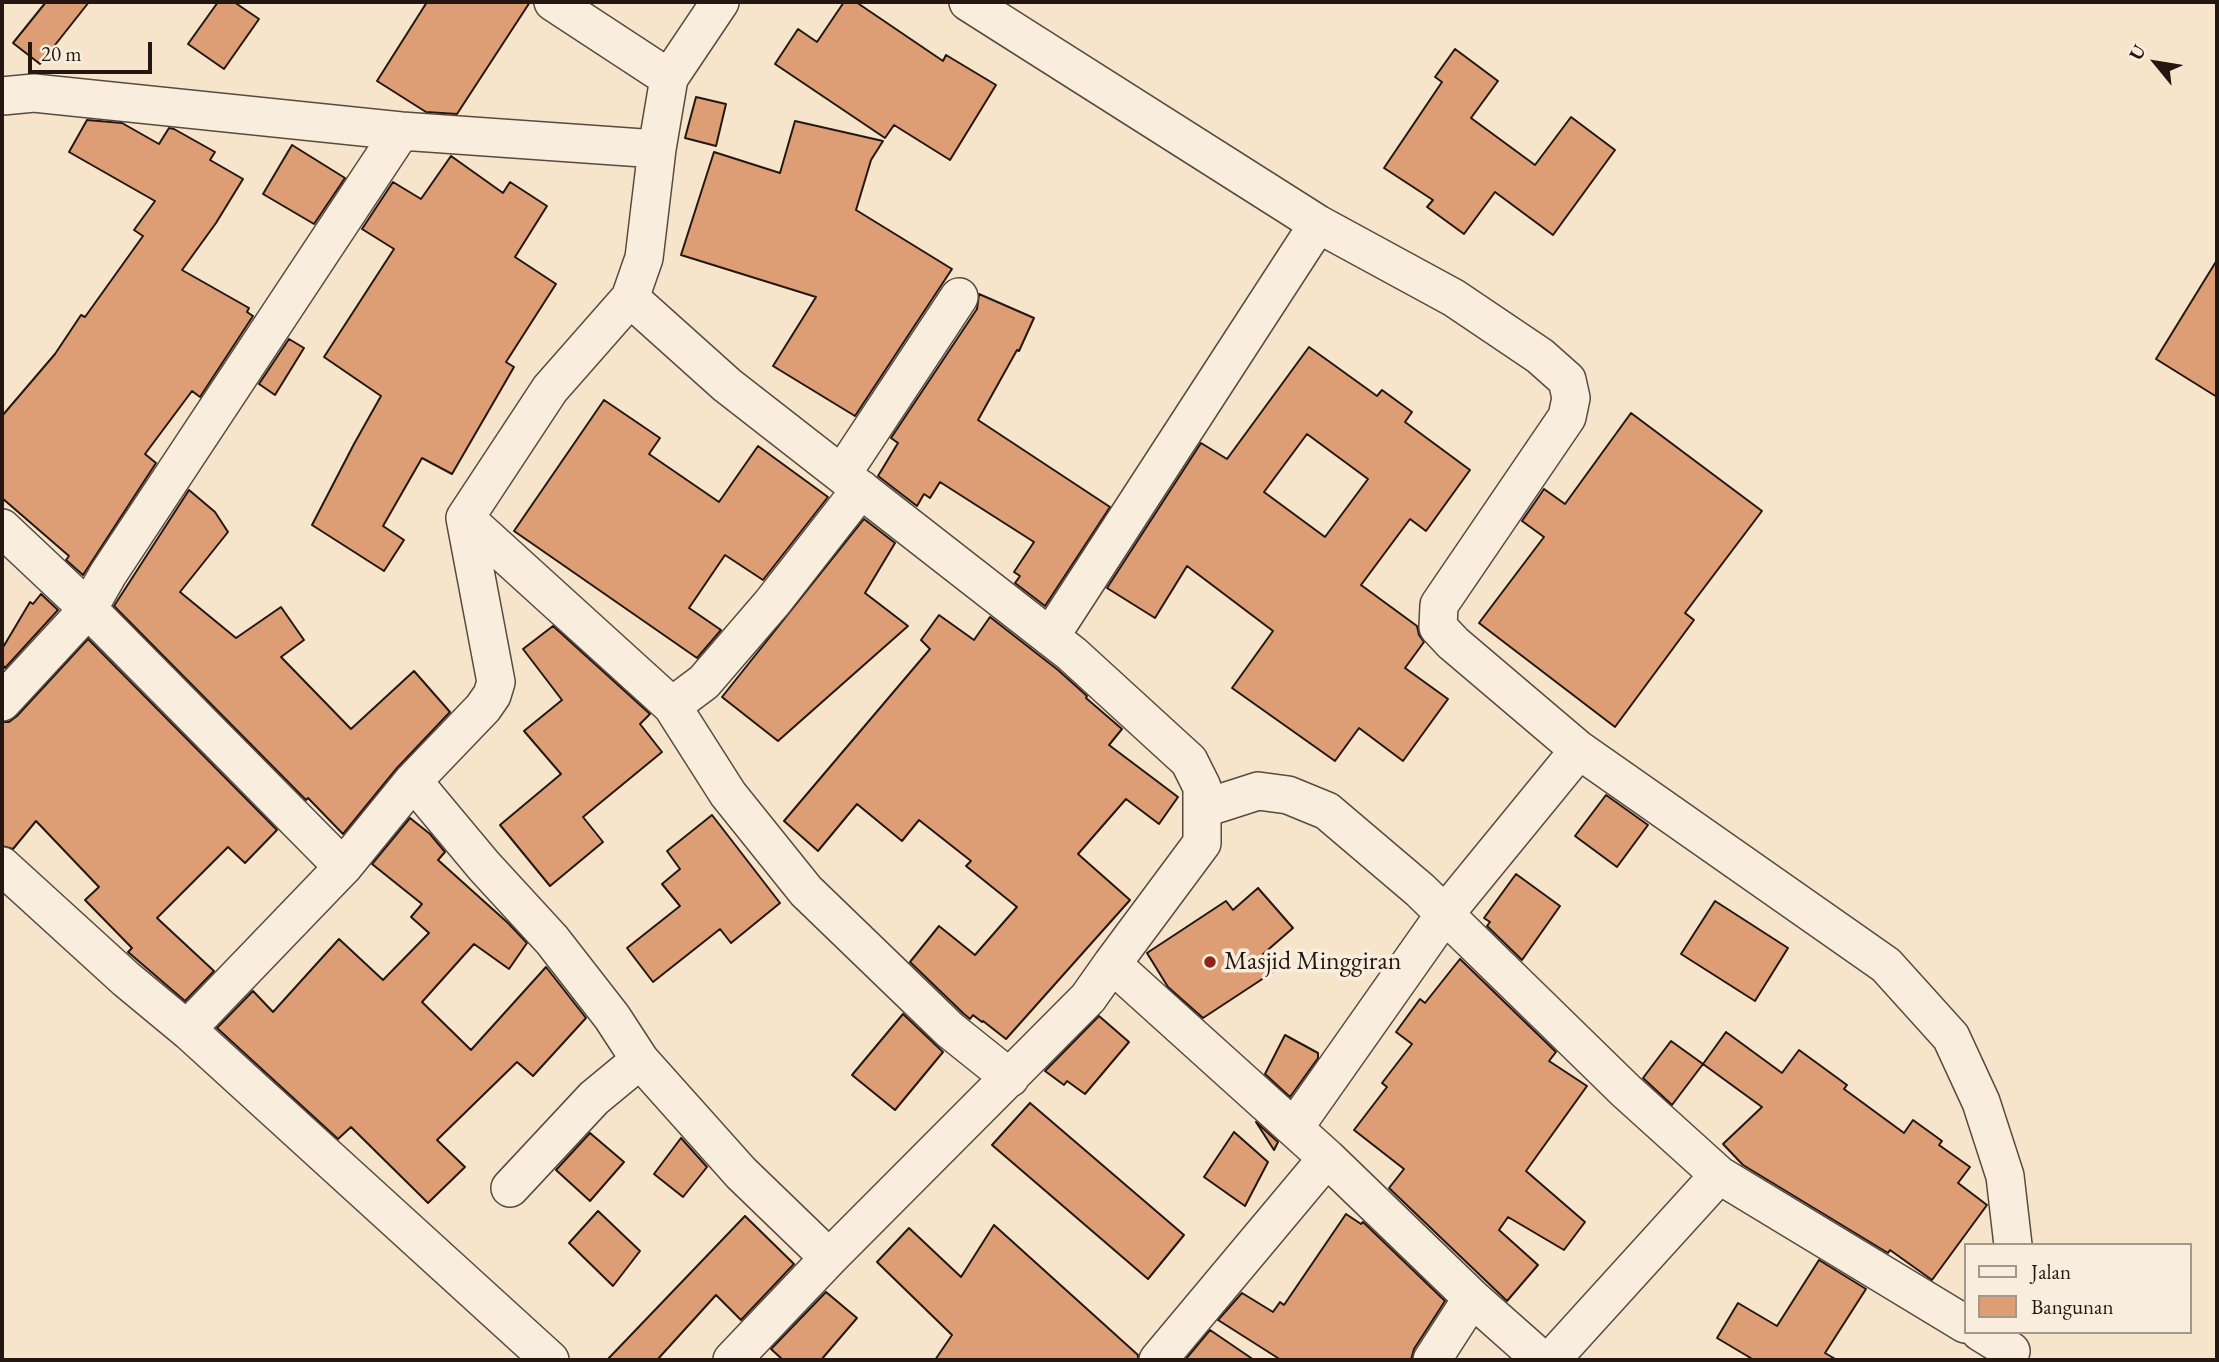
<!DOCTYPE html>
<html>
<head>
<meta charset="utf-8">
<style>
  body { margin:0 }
  #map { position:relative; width:2219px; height:1362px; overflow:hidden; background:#f6e5cb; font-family:"EB Garamond",serif }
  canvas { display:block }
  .frame { position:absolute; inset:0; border:4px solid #241712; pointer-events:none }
  .legend { position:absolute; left:1964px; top:1243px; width:228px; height:91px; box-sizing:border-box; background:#f9eedd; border:2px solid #a4988c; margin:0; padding:9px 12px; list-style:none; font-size:21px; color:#241712 }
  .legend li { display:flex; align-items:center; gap:14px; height:35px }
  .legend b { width:35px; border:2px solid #a4988c }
  .north { position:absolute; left:2121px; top:28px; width:70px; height:70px; -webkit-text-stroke:5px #f9eedd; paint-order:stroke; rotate:300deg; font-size:19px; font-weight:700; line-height:28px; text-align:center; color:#241712 }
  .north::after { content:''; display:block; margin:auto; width:24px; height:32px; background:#241712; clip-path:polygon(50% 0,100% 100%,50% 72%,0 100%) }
  .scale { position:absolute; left:28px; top:42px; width:124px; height:32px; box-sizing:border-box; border:4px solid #241712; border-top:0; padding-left:9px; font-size:21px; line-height:24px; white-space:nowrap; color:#241712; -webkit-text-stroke:5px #f9eedd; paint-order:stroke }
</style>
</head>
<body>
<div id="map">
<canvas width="2219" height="1362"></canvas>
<div class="frame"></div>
<ul class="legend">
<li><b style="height:9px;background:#f9eedd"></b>Jalan</li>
<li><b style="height:19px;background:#dd9e76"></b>Bangunan</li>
</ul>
<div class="north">U</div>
<div class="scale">20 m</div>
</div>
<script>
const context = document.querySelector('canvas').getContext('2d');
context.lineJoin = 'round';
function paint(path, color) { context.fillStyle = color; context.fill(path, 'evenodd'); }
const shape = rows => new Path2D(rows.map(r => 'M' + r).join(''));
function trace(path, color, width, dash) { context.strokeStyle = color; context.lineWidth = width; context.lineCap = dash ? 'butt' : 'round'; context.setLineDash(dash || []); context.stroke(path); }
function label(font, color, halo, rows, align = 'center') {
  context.font = font + ' "EB Garamond",serif'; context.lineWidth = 7; context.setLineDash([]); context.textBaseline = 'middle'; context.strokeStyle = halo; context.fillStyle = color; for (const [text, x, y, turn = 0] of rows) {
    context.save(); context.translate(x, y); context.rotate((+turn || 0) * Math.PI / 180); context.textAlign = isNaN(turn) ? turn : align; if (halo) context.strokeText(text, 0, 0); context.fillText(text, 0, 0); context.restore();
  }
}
const building = shape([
  [46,2,89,2,40,64,13,43,46,2],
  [218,2,234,2,259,19,224,69,188,44,218,2],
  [427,2,530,2,457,114,426,112,377,81,427,2],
  [844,2,856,2,943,61,946,55,996,85,950,160,894,125,885,138,775,64,798,29,817,42,844,2],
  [1455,49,1498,81,1471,118,1535,165,1571,117,1615,150,1553,235,1495,192,1464,234,1427,207,1433,200,1384,168,1442,82,1435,77,1455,49],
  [696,97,726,104,716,146,685,138,696,97],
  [87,120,122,123,159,144,169,128,174,129,215,152,210,160,243,179,216,223,182,270,249,308,247,312,253,316,200,397,192,391,145,454,156,463,83,575,66,560,69,556,2,498,2,416,55,354,81,315,85,317,143,236,134,230,155,201,69,152,87,120],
  [795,121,883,141,871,160,856,210,952,269,855,416,773,366,816,297,681,255,714,152,780,173,795,121],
  [292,145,345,178,314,224,263,194,292,145],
  [451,156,503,193,510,182,547,206,515,257,556,284,506,362,514,367,452,474,422,458,383,526,404,540,384,571,312,525,354,444,381,396,324,357,394,249,362,229,393,182,421,199,451,156],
  [2217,260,2217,397,2156,359,2217,260],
  [979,294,1034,318,1019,351,1017,350,978,420,1110,507,1045,606,1015,583,1020,576,1014,572,1034,542,940,482,930,498,924,494,917,506,878,476,898,443,891,438,977,309,979,294],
  [289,339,304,348,275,395,259,384,289,339],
  [1309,347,1377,396,1382,390,1412,412,1405,422,1470,470,1426,531,1410,519,1361,585,1417,626,1419,635,1424,642,1405,668,1448,699,1403,761,1359,728,1335,761,1232,688,1273,631,1187,566,1155,618,1107,588,1201,443,1227,459,1309,347],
  [1307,434,1368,479,1325,537,1264,492,1307,434],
  [604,400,660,438,649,454,719,502,758,446,828,497,763,580,725,555,689,608,721,630,697,658,514,531,604,400],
  [1631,413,1762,511,1685,613,1694,620,1615,727,1479,623,1544,537,1522,521,1540,495,1544,489,1565,504,1631,413],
  [189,490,215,512,228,532,180,592,236,638,281,607,304,640,281,657,351,729,414,671,450,712,397,768,343,834,308,798,306,800,114,606,189,490],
  [864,519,895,543,865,593,908,626,778,741,722,697,864,519],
  [41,594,58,610,5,668,2,664,2,649,30,602,33,604,41,594],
  [939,615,974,640,990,617,1058,670,1087,696,1086,698,1122,729,1109,745,1178,797,1159,824,1126,799,1078,854,1130,900,1006,1039,983,1021,982,1022,973,1015,970,1019,964,1014,910,962,939,926,975,955,1017,907,966,866,971,861,919,820,902,841,857,804,818,851,784,821,930,649,921,640,939,615],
  [553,626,650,714,640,724,662,752,583,817,603,842,550,886,500,825,561,774,524,731,562,700,523,649,553,626],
  [88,639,277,830,245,863,228,847,157,918,214,971,185,1001,128,952,132,948,85,900,99,887,36,821,13,849,2,846,2,722,9,722,17,716,88,639],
  [1606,795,1648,825,1617,867,1575,836,1606,795],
  [712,815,780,903,731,943,720,929,653,982,627,948,680,906,662,884,680,869,667,851,712,815],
  [410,818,430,834,445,852,438,860,508,923,527,943,509,969,474,944,422,1002,471,1050,546,967,586,1018,533,1076,517,1062,437,1140,465,1167,428,1203,351,1127,338,1139,217,1028,253,991,273,1012,339,939,383,980,429,933,411,917,422,904,372,864,410,818],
  [1516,874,1560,906,1522,960,1487,926,1490,922,1484,918,1516,874],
  [1258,888,1293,928,1262,955,1273,972,1203,1018,1168,987,1147,953,1226,901,1233,910,1258,888],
  [1715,901,1788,948,1755,1001,1681,954,1715,901],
  [1460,959,1556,1052,1549,1061,1587,1086,1526,1171,1585,1222,1564,1250,1508,1217,1499,1230,1538,1265,1507,1301,1389,1188,1404,1169,1354,1130,1387,1087,1382,1083,1412,1044,1396,1032,1420,999,1425,1003,1460,959],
  [903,1014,943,1052,895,1110,852,1075,903,1014],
  [1099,1016,1129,1042,1085,1094,1067,1081,1064,1085,1045,1071,1099,1016],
  [1726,1032,1782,1073,1799,1050,1847,1085,1844,1089,1904,1133,1913,1120,1942,1141,1939,1145,1970,1167,1958,1183,1987,1205,1932,1280,1890,1250,1888,1253,1743,1165,1723,1144,1762,1107,1703,1064,1726,1032],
  [1285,1035,1318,1053,1318,1058,1290,1097,1265,1074,1285,1035],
  [1671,1041,1703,1064,1672,1105,1643,1078,1671,1041],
  [1030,1103,1184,1235,1148,1279,992,1145,1030,1103],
  [1256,1122,1278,1142,1274,1150,1256,1122],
  [1234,1132,1268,1162,1245,1206,1204,1177,1234,1132],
  [590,1133,624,1162,590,1201,556,1170,590,1133],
  [681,1138,707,1167,683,1197,654,1174,681,1138],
  [598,1211,640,1251,613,1286,569,1243,598,1211],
  [1346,1214,1361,1224,1363,1222,1445,1301,1414,1349,1411,1360,1281,1360,1218,1320,1242,1293,1273,1312,1280,1302,1284,1305,1346,1214],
  [745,1216,794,1264,741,1320,716,1295,657,1360,607,1360,745,1216],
  [994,1225,1138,1355,1138,1360,935,1360,952,1335,877,1262,909,1228,961,1277,994,1225],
  [1819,1260,1866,1289,1825,1353,1837,1360,1754,1360,1717,1338,1738,1303,1777,1326,1819,1260],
  [826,1292,857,1318,821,1360,783,1360,771,1349,826,1292],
  [1210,1330,1254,1360,1185,1360,1210,1330]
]);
paint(building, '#dd9e76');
trace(building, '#241712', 2);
const minor = shape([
  [553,2,669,78],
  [968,2,1318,224,1454,298,1540,356,1567,380,1571,398,1567,417,1439,605,1438,627,1453,643,1579,750,1886,965,1951,1037,1981,1102,2005,1176,2013,1245],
  [2,96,34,93,401,131,657,149],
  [630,298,644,258,657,149,669,78,720,2],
  [842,474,959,297],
  [861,489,772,603,704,682,672,706,728,794,806,891,950,1030,1010,1078],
  [465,518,672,706],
  [2,528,88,609,343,867],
  [1050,637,1318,224],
  [2,702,88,609,108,574,401,131],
  [413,781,483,708,492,695,496,682,465,518,550,389,630,298,727,385,1072,654,1189,761,1202,787,1202,843,1112,964,1327,1158,1472,1298,1542,1360],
  [1202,809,1258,791,1288,795,1327,811,1420,890,1626,1091,1719,1175,1965,1324],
  [2,866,126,979,190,1032],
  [1294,1128,1444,915,1579,750],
  [510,1188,594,1098,640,1060],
  [1980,1332,2011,1351],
  [550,1360,190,1032,191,1025,343,867,413,781,484,866,552,940,612,1017,640,1060,741,1173,829,1258],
  [732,1360,829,1258,1088,998,1112,964],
  [1158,1360,1327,1158],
  [1432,1360,1472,1298],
  [1551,1360,1719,1175]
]);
trace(minor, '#584a40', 40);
trace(minor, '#f9eedd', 37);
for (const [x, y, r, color] of [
  [1210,962,7,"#8f2418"]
]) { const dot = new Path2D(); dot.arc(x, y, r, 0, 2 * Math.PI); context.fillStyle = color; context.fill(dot); trace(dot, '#f9eedd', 2.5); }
label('26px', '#241712', '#f9eedd', [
  ["Masjid Minggiran",1224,962]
], 'left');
</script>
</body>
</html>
